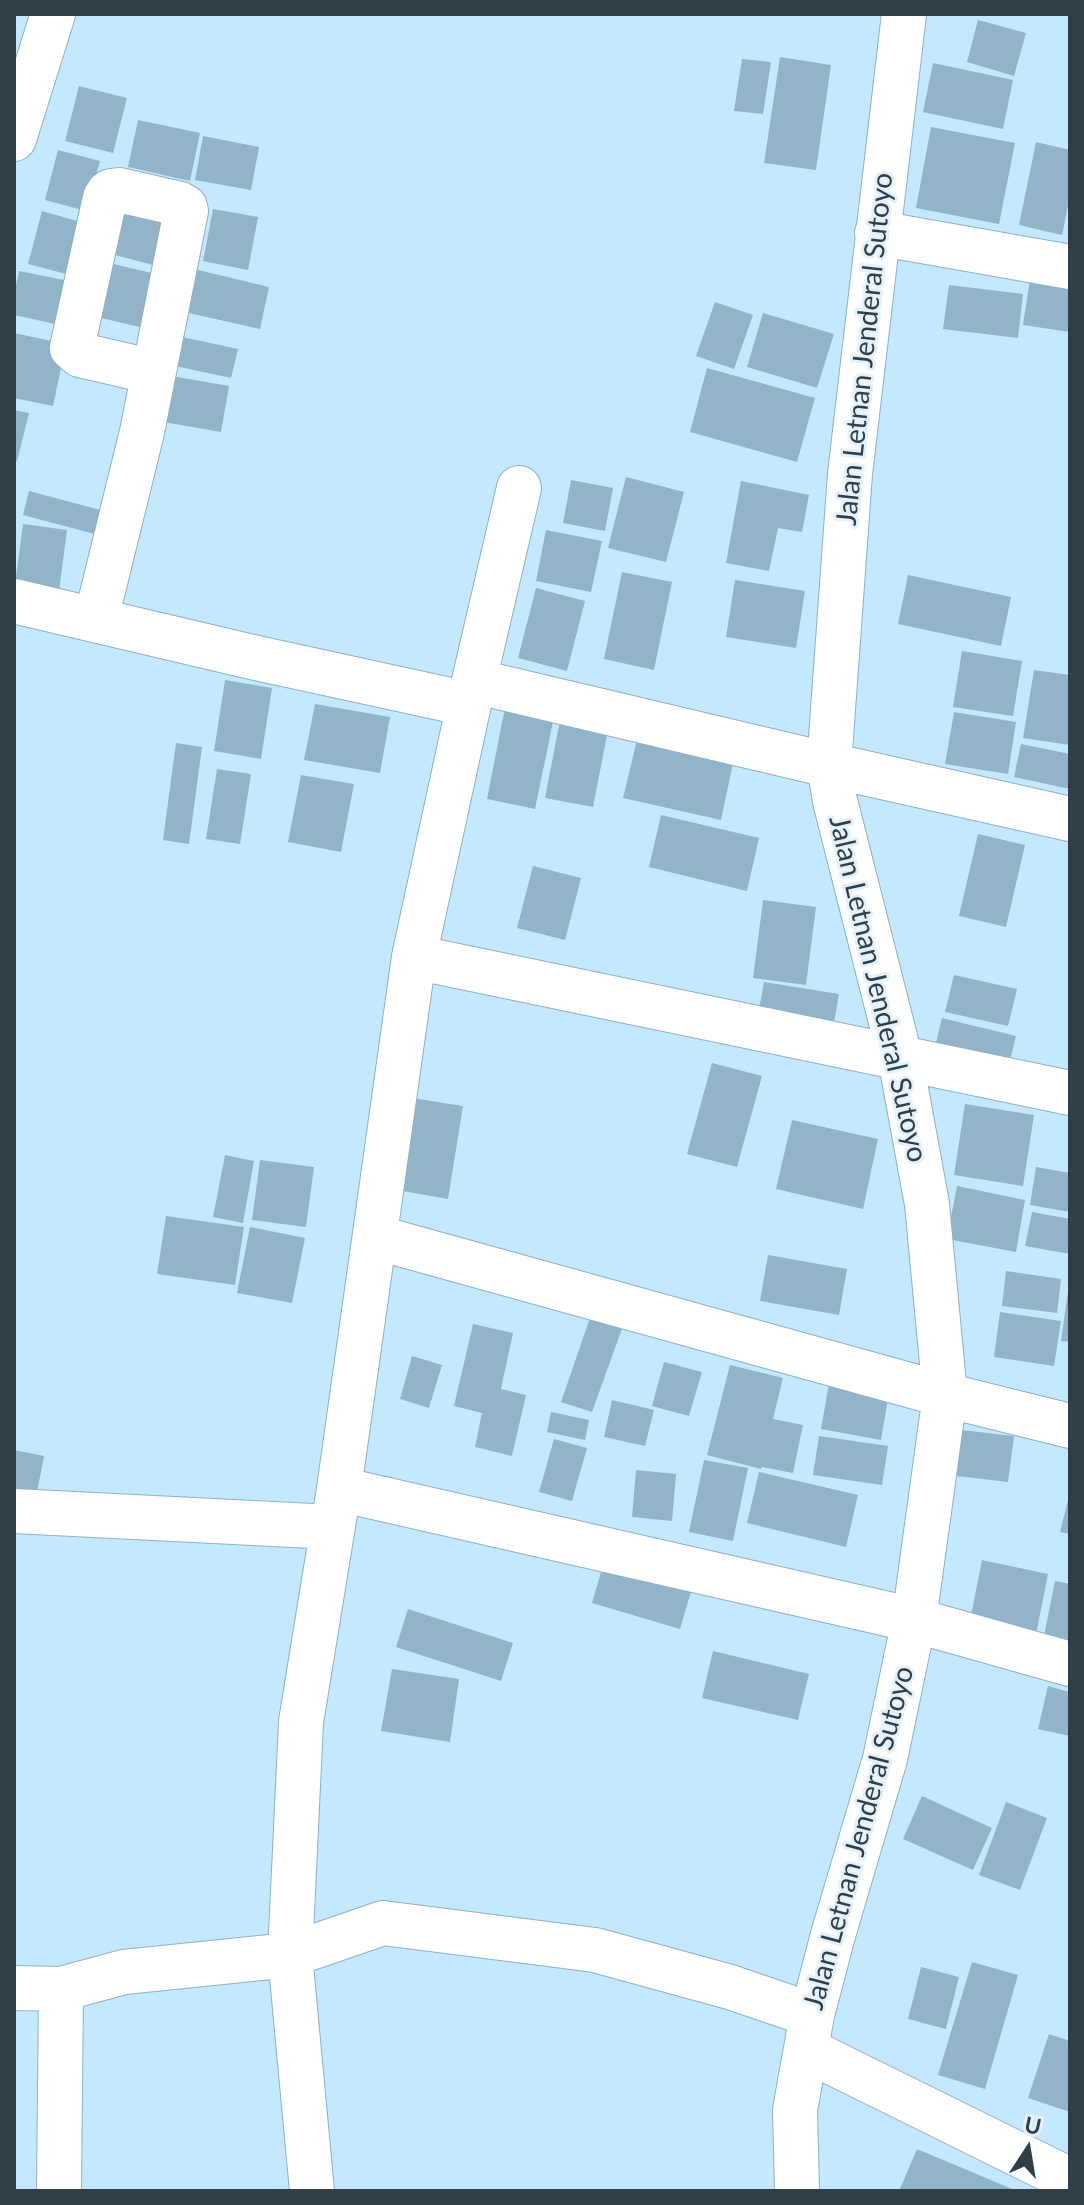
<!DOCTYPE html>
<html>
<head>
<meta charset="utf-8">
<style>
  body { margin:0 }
  #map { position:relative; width:1084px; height:2205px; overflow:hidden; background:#c4e8fe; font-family:Lato,sans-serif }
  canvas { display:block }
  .frame { position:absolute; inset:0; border:16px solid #303e47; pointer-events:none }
  .north { position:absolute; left:988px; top:2109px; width:80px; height:80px; -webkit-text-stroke:6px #e4f1fa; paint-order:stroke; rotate:12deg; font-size:22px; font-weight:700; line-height:32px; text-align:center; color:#303e47 }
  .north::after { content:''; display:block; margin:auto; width:28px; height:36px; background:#303e47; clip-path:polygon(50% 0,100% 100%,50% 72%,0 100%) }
</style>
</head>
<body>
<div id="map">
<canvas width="1084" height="2205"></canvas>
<div class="frame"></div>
<div class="north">U</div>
</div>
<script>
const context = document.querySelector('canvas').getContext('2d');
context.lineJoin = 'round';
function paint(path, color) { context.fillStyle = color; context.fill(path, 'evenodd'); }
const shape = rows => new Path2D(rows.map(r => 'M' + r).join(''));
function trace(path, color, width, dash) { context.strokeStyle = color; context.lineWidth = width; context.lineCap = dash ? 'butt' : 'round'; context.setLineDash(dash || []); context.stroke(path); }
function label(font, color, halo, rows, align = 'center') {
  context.font = font + ' Lato,sans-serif'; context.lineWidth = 6; context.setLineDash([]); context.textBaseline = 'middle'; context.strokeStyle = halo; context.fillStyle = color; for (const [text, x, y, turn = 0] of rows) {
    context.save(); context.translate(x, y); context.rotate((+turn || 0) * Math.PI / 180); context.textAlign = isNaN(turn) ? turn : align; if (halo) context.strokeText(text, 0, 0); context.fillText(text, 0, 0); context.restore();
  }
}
paint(shape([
  [978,20,1026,33,1014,76,967,62],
  [780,57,831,65,816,170,764,163],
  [742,59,771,62,763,114,734,111],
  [933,63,1013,80,1003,129,923,112],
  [79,86,127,98,113,153,65,141],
  [138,120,200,133,190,181,128,167],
  [931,127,1015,143,999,224,916,208],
  [203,136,259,147,251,190,195,180],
  [1036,142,1070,150,1070,196,1062,235,1019,225],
  [58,150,100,161,86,211,45,200],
  [126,201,172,213,157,266,111,254],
  [213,209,258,217,248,270,203,261],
  [42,211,88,224,74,276,28,264],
  [109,263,156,274,144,328,97,317],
  [190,268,269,287,260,329,180,311],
  [19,271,69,281,60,325,14,315,14,295],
  [1030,279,1070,285,1070,332,1023,325],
  [949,285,1023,294,1018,338,943,329],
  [715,302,753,315,734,369,696,356],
  [763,313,834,334,817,388,747,367],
  [14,333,66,344,53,406,14,398],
  [173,335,238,349,231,378,166,364],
  [707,368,815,398,797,462,690,432],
  [166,375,229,386,221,432,158,421],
  [14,410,29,413,17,461,14,461],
  [626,477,684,492,666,562,608,548],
  [571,480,613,488,605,531,563,523],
  [741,481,809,495,802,532,778,528,769,571,726,563],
  [29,491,108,512,102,536,23,515],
  [23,524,67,530,59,591,15,585],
  [546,530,602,541,591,592,536,581],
  [622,572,672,582,654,670,604,659],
  [908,575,1011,597,1001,646,898,624],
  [735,580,805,591,796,648,726,637],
  [536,588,585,601,567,671,518,658],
  [962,651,1022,661,1013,716,953,707],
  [1034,670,1070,675,1070,745,1023,738],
  [225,680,272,688,261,759,214,751],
  [315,704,390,717,380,773,304,760],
  [563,705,611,715,593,807,545,798],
  [505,707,554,717,535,809,487,799],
  [954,712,1016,722,1008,774,945,764],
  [640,727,736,749,721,820,623,798],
  [176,743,202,747,189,844,163,840],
  [1021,744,1070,754,1070,789,1014,777],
  [217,769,251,774,240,844,206,839],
  [301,775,354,784,341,852,288,842],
  [661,815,759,838,747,891,649,867],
  [978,834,1025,845,1006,927,959,916],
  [533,866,581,878,565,940,517,928],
  [763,900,816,907,806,985,753,978],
  [954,975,1017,989,1008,1026,945,1012],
  [764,982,839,994,833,1028,758,1016],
  [942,1018,1016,1036,1007,1073,933,1055],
  [712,1063,762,1076,737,1167,687,1154],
  [412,1098,463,1106,448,1199,397,1190],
  [965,1104,1034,1115,1023,1186,954,1175],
  [792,1120,878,1139,863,1209,776,1189],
  [225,1155,254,1161,243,1223,213,1217],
  [260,1160,314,1167,306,1227,252,1220],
  [1036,1167,1070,1173,1070,1212,1030,1205],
  [957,1186,1025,1200,1016,1252,947,1239],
  [1032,1212,1070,1219,1070,1254,1025,1246],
  [166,1216,244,1227,235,1285,157,1274],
  [250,1227,305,1238,292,1303,237,1293],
  [768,1255,847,1269,839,1315,760,1301],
  [1006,1271,1061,1279,1057,1313,1002,1306],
  [1068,1291,1070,1291,1070,1342,1061,1341],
  [1000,1312,1061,1321,1054,1366,994,1357],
  [591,1315,623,1326,592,1412,561,1402],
  [473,1324,513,1333,501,1389,526,1395,512,1456,475,1447,482,1413,454,1406],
  [412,1356,442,1365,429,1408,400,1399],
  [664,1362,702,1372,689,1416,652,1406],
  [730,1365,783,1378,773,1419,803,1425,793,1473,762,1467,761,1469,707,1455],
  [829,1383,889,1393,881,1440,821,1429],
  [612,1400,654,1410,645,1446,604,1437],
  [551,1412,589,1420,585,1440,547,1432],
  [953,1429,1014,1436,1008,1482,948,1475],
  [819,1436,888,1446,882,1485,813,1475],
  [554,1439,587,1448,572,1501,539,1492],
  [14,1450,44,1456,34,1508,14,1504],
  [704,1460,748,1468,733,1541,689,1532],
  [636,1470,676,1474,672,1521,632,1517],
  [759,1472,858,1495,846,1547,747,1523],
  [1069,1496,1070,1496,1070,1534,1060,1532],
  [606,1555,694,1581,680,1629,592,1603],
  [982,1560,1048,1574,1034,1645,968,1631],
  [1055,1581,1070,1584,1070,1652,1042,1646],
  [408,1609,513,1643,501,1681,396,1647],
  [713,1651,809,1674,798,1720,702,1698],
  [392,1669,459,1679,450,1742,381,1731],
  [1048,1686,1070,1692,1070,1736,1038,1729],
  [922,1796,992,1828,973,1870,903,1839],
  [1006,1802,1047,1818,1020,1890,979,1875],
  [972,1962,1018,1975,985,2089,938,2075],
  [921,1967,959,1977,946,2029,908,2019],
  [1049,2034,1070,2041,1070,2112,1028,2098],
  [917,2149,1017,2191,899,2191]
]), '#92b4c9');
const minor = shape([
  [14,139,53,14],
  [877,233,1070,267],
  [14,601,252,657,468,704],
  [96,619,142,432,186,211,185,207,180,204,119,190,111,191,108,193,105,198,72,348,80,355,154,372],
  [474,681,519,488],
  [414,957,1070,1093],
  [375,1237,945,1395,1070,1426],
  [339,1489,914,1620,1070,1664],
  [14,1511,333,1527],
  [14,1988,61,1989,124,1972,290,1955,383,1923,595,1950,730,1987,812,2015],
  [807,2050,1070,2180],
  [59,2191,61,1989],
  [312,2191,290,1955,301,1722,339,1489,414,957,474,681,829,765,1070,819],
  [797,2191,795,2110,812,2015,833,1935,885,1759,914,1620,945,1395,927,1204,900,1057,835,801,829,765,850,474,904,14]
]);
trace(minor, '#8eb0c5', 46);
trace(minor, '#fff', 44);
label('28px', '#303e47', '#e4f1fa', [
  ["Jalan Letnan Jenderal Sutoyo",865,349,-84],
  ["Jalan Letnan Jenderal Sutoyo",878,989,77],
  ["Jalan Letnan Jenderal Sutoyo",859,1838,-75]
]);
</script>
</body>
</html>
